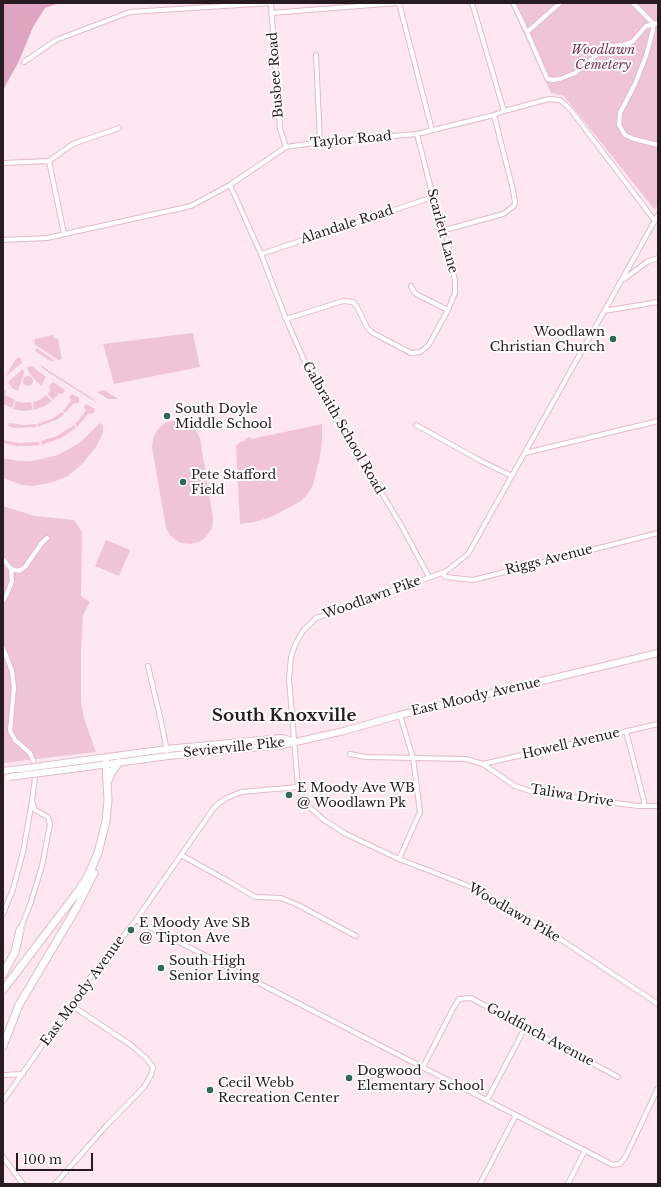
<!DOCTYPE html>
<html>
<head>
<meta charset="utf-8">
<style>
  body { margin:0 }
  #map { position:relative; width:661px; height:1187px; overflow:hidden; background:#ffe7f1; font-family:"Libre Baskerville",serif }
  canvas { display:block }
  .frame { position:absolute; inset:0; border:4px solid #291b22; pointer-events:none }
  .scale { position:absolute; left:16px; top:1153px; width:77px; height:18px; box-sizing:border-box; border:2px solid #291b22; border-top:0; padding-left:5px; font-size:12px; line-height:14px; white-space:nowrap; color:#291b22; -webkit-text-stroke:3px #fcfcfc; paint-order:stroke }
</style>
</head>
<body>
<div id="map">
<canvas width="661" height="1187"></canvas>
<div class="frame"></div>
<div class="scale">100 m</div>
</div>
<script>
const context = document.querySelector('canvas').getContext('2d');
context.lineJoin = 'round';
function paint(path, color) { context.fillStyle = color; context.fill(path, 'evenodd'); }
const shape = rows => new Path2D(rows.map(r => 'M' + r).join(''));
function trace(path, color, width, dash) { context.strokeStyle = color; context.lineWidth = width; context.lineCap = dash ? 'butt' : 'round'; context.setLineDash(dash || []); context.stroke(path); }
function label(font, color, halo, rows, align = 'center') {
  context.font = font + ' "Libre Baskerville",serif'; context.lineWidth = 4; context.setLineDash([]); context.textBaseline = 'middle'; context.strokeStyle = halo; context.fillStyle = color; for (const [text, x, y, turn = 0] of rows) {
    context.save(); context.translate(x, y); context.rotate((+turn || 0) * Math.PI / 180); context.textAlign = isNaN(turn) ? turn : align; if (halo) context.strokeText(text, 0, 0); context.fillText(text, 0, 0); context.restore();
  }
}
paint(shape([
  [510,3,658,3,658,204,655,210,564,96,551,93],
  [193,333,200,367,114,384,103,344],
  [53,335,54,338,58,339,62,359,58,360,34,344,35,339],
  [36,348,54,360,52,362,35,351],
  [20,357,22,363,5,377,16,359],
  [40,365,92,398,97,403,43,369],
  [32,366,46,377,41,386,29,373,27,367],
  [23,369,24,373,18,391,12,388,8,382],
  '23 381a5 5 0 1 1 10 0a5 5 0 1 1-10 0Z',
  [53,382,64,389,65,391,63,394,59,393,53,400,48,394,51,390,49,388,50,385],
  [3,388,6,391,5,395,15,400,12,408,3,404],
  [104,390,117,398,117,399,108,399,97,392],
  [72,394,79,398,79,402,77,404,74,403,65,413,63,411,71,401,69,397],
  [46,395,52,401,45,406,34,410,33,402,40,400],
  [16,401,22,403,31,402,33,410,23,411,13,409],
  [86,404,94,408,95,412,92,414,89,413,77,427,75,424,86,411,84,407],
  [62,412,64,414,58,419,38,427,37,424,52,419],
  [180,420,190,424,194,427,200,438,213,518,212,528,206,537,201,541,191,544,181,543,177,541,170,535,166,528,152,447,153,438,158,429,166,422],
  [9,423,25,425,36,424,37,427,15,428,8,426],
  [100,423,103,425,103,433,96,447,83,463,68,476,53,482,33,486,22,485,3,478,3,458,19,461,32,461,58,455,81,442],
  [322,424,322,440,320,457,313,485,306,496,301,501,271,517,255,522,240,524,236,446,240,442,245,441,245,439,250,437,251,439],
  [74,425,76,428,61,438,42,445,41,441,57,436],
  [3,440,20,443,39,442,40,445,30,446,16,446,3,443],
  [3,506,35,516,74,520,82,532,81,596,90,602,83,615,81,650,81,701,84,718,96,752,3,763],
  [106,540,130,550,119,576,95,566]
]), '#f0c4d7');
paint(shape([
  [3,3,59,3,45,8,33,27,19,61,3,90]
]), '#dfa4bf');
const minor = shape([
  [271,3,280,129,286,147],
  [399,3,432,130],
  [472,3,504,111],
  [513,3,527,32],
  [560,3,527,32,546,76,548,79,552,80,560,79,575,73,604,49,609,46,623,45,632,42,646,26,658,23],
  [633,3,653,23,653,30,646,56,635,84,620,113,619,125,625,135,634,139,658,145],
  [271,13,398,3],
  [316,55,320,142],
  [24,62,56,40,130,12,271,3],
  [49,161,73,144,119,128],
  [49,161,64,234],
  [3,163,49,161],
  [230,185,261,254,286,319,312,378,401,525,429,577],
  [658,215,468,554,448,570,442,573,316,618,303,631,295,645,291,657,289,679,298,787,307,805,324,820,346,834,399,859,474,888,551,933,658,1004],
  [445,230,503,214,514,206,515,202,513,190,494,115],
  [3,240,47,238,191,206,230,185,286,147,320,142,417,134,494,115,504,111,549,99,560,100,570,109,655,221],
  [261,254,433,197],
  [624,279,647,262,658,258],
  [411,286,414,292,418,295,448,310],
  [604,311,658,302],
  [286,319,343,301,353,302,357,307,367,327,371,332,411,353,420,352,428,346,448,310,455,293,455,281,445,230,433,197,417,134],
  [416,425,481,461,512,476],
  [525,453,658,421],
  [3,559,11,569,12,581,7,594,3,601],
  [11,569,19,571,25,567,41,544,47,538],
  [442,573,446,577,473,580,658,533],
  [3,648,12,671,14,688,10,731,15,740,30,753,34,763,35,777,32,801,23,852,13,889,3,914],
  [148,666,161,721,167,751],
  [626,731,644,801,644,806],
  [350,754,366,757,466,759,483,764,515,786,533,792,638,806,658,806],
  [483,764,658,724],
  [181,855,228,881,255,897,281,898,296,904,356,936],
  [399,859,420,812,413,758,400,715],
  [136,920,613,1165,620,1164,626,1156,658,1088],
  [20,930,30,905,42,866,50,824,48,817,35,810,32,801],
  [423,1067,454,1007,459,999,471,998,618,1077],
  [3,1075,23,1074],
  [487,1100,526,1026],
  [3,1101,92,975,136,920,213,809,219,803,227,798,241,792,298,787],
  [3,1157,23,1184],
  [55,1184,107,1125,144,1087,151,1075,153,1067,146,1058,131,1045,71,1005],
  [480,1184,516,1115],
  [568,1184,585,1150]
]);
const secondary = shape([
  [71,762,167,749,282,738,293,741],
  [72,769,168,756,282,745,344,731,400,715,658,653],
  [3,771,20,769]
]);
const motorway = shape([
  [109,779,111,773,119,762],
  [3,974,15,952,20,930],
  [3,990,79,890,88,876,98,853,106,821,108,800,106,763],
  [3,1046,19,1005,77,907,94,873]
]);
trace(minor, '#e1bbcb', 6);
trace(secondary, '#e1bbcb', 8);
trace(motorway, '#e1bbcb', 9);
trace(minor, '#fff', 4);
trace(secondary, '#fff', 6);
trace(motorway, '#fff', 7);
const secondaryBridge = shape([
  [20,769,71,762],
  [9,777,72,769]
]);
trace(secondaryBridge, '#e1bbcb', 8, []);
trace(secondaryBridge, '#fff', 6);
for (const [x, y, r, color] of [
  [613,339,4,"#2c6b58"],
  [167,416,4,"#2c6b58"],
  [183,482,4,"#2c6b58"],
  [289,795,4,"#2c6b58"],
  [131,930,4,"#2c6b58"],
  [161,968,4,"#2c6b58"],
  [349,1078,4,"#2c6b58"],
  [210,1090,4,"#2c6b58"]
]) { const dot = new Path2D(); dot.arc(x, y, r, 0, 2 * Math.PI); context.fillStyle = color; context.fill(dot); trace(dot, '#fcfcfc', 1.5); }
label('italic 13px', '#7b3559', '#fcfcfc', [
  ["Woodlawn",603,50],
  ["Cemetery",603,65]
]);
label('13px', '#291b22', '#fcfcfc', [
  ["Busbee Road",276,75,-94],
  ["Taylor Road",351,140,-5],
  ["Alandale Road",347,225,-18],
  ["Scarlett Lane",442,231,75],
  ["Galbraith School Road",343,428,60],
  ["Riggs Avenue",549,560,-14],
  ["Woodlawn Pike",372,598,-20],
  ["East Moody Avenue",476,697,-13],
  ["Howell Avenue",571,744,-13],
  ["Sevierville Pike",234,748,-6],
  ["Taliwa Drive",572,796,9],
  ["Woodlawn Pike",514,913,30],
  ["East Moody Avenue",83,991,-54],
  ["Goldfinch Avenue",540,1035,28]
]);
label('13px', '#291b22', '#fcfcfc', [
  ["Woodlawn",605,332,"right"],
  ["Christian Church",605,347,"right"],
  ["South Doyle",175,409],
  ["Middle School",175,424],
  ["Pete Stafford",191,475],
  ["Field",191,490],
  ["E Moody Ave WB",297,788],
  ["@ Woodlawn Pk",297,803],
  ["E Moody Ave SB",139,923],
  ["@ Tipton Ave",139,938],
  ["South High",169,961],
  ["Senior Living",169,976],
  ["Dogwood",357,1071],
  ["Elementary School",357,1086],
  ["Cecil Webb",218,1083],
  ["Recreation Center",218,1098]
], 'left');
label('bold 17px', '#291b22', '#fcfcfc', [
  ["South Knoxville",284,716]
]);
</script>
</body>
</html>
